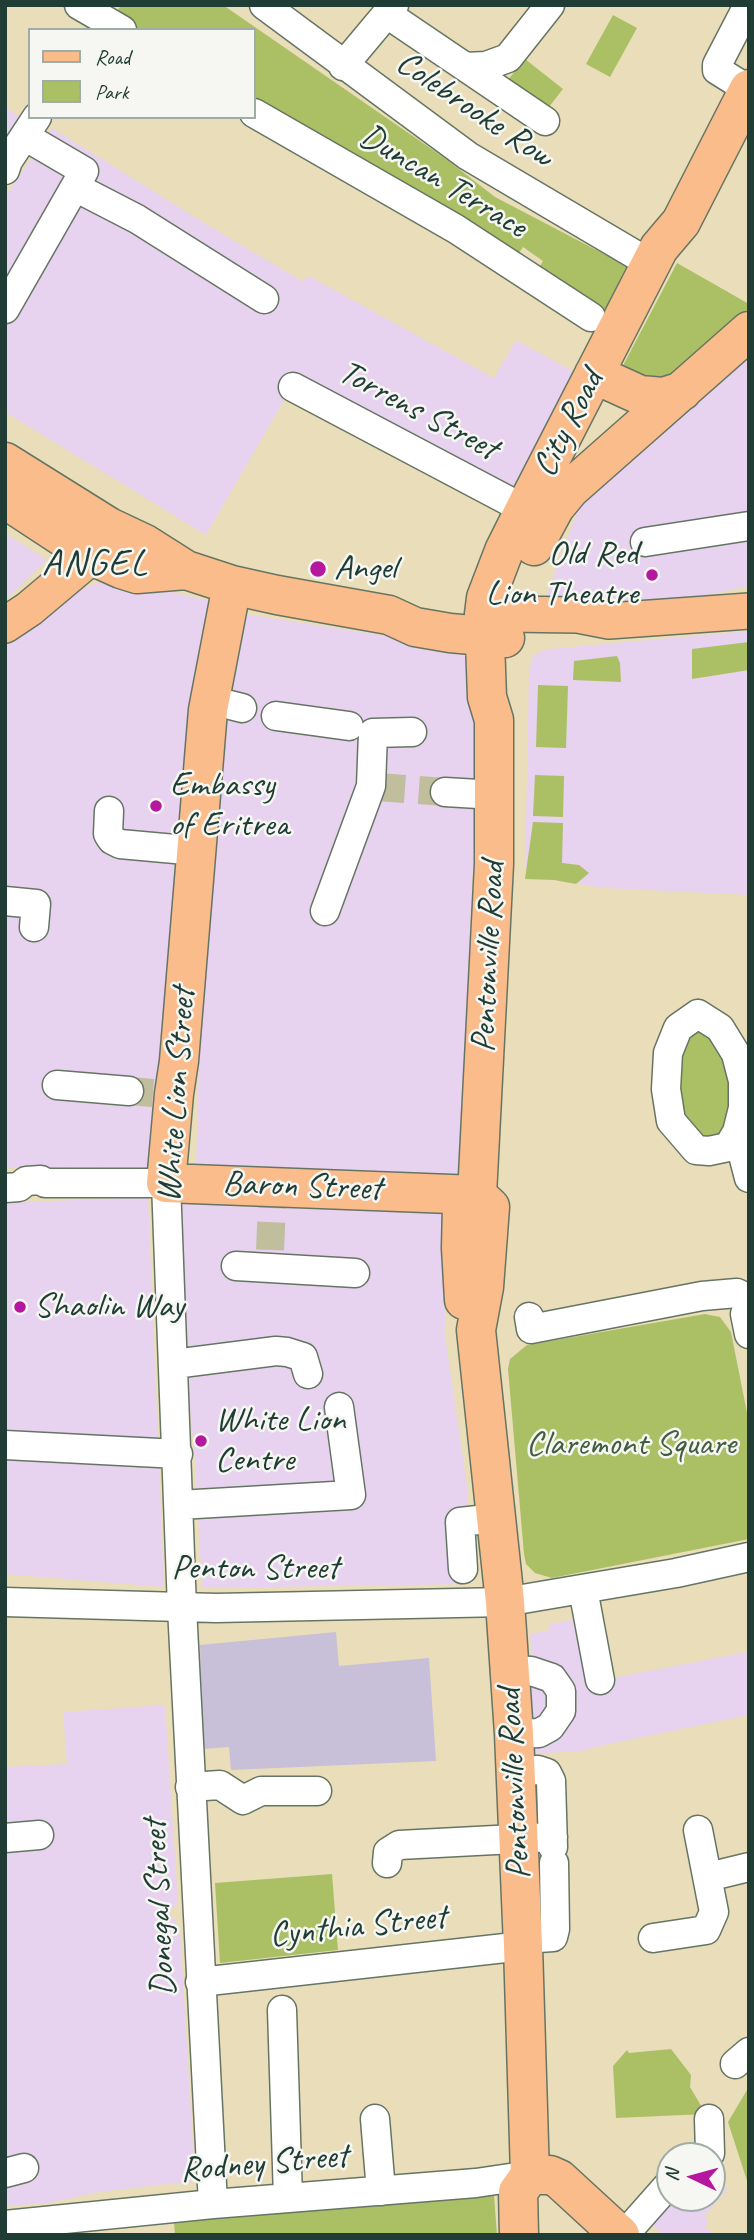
<!DOCTYPE html>
<html>
<head>
<meta charset="utf-8">
<style>
  body { margin:0 }
  #map { position:relative; width:754px; height:2240px; overflow:hidden; background:#e9deb9; font-family:Caveat,sans-serif }
  canvas { display:block }
  .frame { position:absolute; inset:0; border:7px solid #1f3d34; pointer-events:none }
  .legend { position:absolute; left:28px; top:28px; width:228px; height:91px; box-sizing:border-box; background:#f6f6f2; border:2px solid #a0aca6; margin:0; padding:9px 12px; list-style:none; font-size:21px; color:#1f3d34 }
  .legend li { display:flex; align-items:center; gap:14px; height:35px }
  .legend b { width:35px; border:2px solid #a0aca6 }
  .north { position:absolute; left:656px; top:2142px; width:70px; height:70px; box-sizing:border-box; background:#f6f6f2; border:2px solid #a0aca6; border-radius:50%; rotate:275deg; font-size:19px; font-weight:700; line-height:28px; text-align:center; color:#1f3d34 }
  .north::after { content:''; display:block; margin:auto; width:24px; height:32px; background:#b5179e; clip-path:polygon(50% 0,100% 100%,50% 72%,0 100%) }
</style>
</head>
<body>
<div id="map">
<canvas width="754" height="2240"></canvas>
<div class="frame"></div>
<ul class="legend">
<li><b style="height:9px;background:#f9bc8a"></b>Road</li>
<li><b style="height:19px;background:#abc064"></b>Park</li>
</ul>
<div class="north">N</div>
</div>
<script>
const context = document.querySelector('canvas').getContext('2d');
context.lineJoin = 'round';
function paint(path, color) { context.fillStyle = color; context.fill(path, 'evenodd'); }
const shape = rows => new Path2D(rows.map(r => 'M' + r).join(''));
function trace(path, color, width, dash) { context.strokeStyle = color; context.lineWidth = width; context.lineCap = dash ? 'butt' : 'round'; context.setLineDash(dash || []); context.stroke(path); }
function label(font, color, halo, rows, align = 'center') {
  context.font = font + ' Caveat,sans-serif'; context.lineWidth = 5; context.setLineDash([]); context.textBaseline = 'middle'; context.strokeStyle = halo; context.fillStyle = color; for (const [text, x, y, turn = 0] of rows) {
    context.save(); context.translate(x, y); context.rotate((+turn || 0) * Math.PI / 180); context.textAlign = isNaN(turn) ? turn : align; if (halo) context.strokeText(text, 0, 0); context.fillText(text, 0, 0); context.restore();
  }
}
paint(shape([
  [5,107,21,118,5,146],
  [52,128,209,226,302,281,309,276,494,378,516,340,574,372,513,494,294,383,206,535,5,412,5,197],
  [749,357,749,586,670,603,548,610,546,597,585,490],
  [5,533,47,560,5,601],
  [111,578,219,603,152,1167,5,1168,5,645,82,589],
  [243,614,461,647,482,662,459,1179,196,1170,199,1056,216,850,230,693],
  [749,631,749,895,605,888,554,880,525,879,529,672,532,658,538,652,549,649],
  [148,1197,164,1587,5,1574,5,1203],
  [182,1198,441,1207,442,1271,446,1328,444,1329,467,1486,471,1584,202,1588,195,1459,183,1342],
  [594,1616,607,1679,747,1652,749,1715,590,1748,590,1750,534,1754,528,1668,533,1668,530,1634,550,1630,550,1624],
  [165,1705,178,1904,169,1911,180,1929,195,2181,99,2192,48,2203,5,2206,5,1767,67,1764,63,1712],
  [712,2177,727,2190,704,2217,709,2221,705,2227,714,2235,663,2235,653,2225,674,2198,712,2198]
]), '#e7d2ef');
paint(shape([
  [336,1632,339,1666,429,1658,436,1761,231,1770,229,1747,203,1749,200,1645]
]), '#c8bfd8');
paint(shape([
  [121,5,223,5,446,159,495,197,627,266,602,315,536,273,543,261,523,247,515,259,368,164,254,97,254,30,140,30,115,15],
  [613,15,637,28,610,77,586,64],
  [525,59,563,89,545,112,507,81],
  [677,263,749,304,749,308,669,380,617,377],
  [749,642,749,670,692,679,692,649],
  [617,656,620,663,621,682,573,680,574,661],
  [538,685,568,686,566,748,536,747],
  [535,775,564,776,563,817,533,816],
  [533,822,563,823,562,863,579,865,589,873,576,884,554,880,525,879],
  [700,1027,717,1035,736,1084,723,1136,708,1142,692,1137,674,1089,685,1037],
  [705,1314,720,1317,731,1332,749,1423,749,1539,552,1578,535,1573,526,1564,524,1554,508,1369,510,1359,527,1345],
  [332,1874,338,1950,220,1963,215,1883],
  [671,2049,691,2075,690,2087,706,2114,616,2118,613,2066,627,2050,629,2053],
  [747,2090,749,2092,749,2187,728,2122],
  [494,2195,497,2235,175,2235,174,2222]
]), '#abc064');
trace(shape([
  [377,787,445,792],
  [129,1091,153,1093],
  [270,1250,272,1205]
]), '#c1be9e', 28, [28, 14]);
const minor = shape([
  [79,5,122,30],
  [264,5,468,156,651,264],
  [387,14,545,121],
  [343,66,394,5],
  [465,67,486,66,508,58,550,5],
  [749,90,717,70,717,65,744,13,749,9],
  [254,113,456,229,591,317],
  [5,170,8,161,37,117],
  [75,187,137,219,264,299],
  [5,309,84,171,26,137],
  [293,387,541,518],
  [645,542,749,526],
  [210,700,242,708],
  [276,716,349,726],
  [445,792,495,795],
  [109,811,108,834,112,840,120,844,197,851],
  [5,901,36,904,34,927],
  [325,911,371,786,373,733,412,732],
  [698,1014,720,1028,736,1054,743,1081,743,1108,737,1132,728,1147,709,1151,696,1150,671,1121,666,1089,668,1053,678,1028,698,1014],
  [57,1085,129,1091],
  [737,1132,749,1178],
  [5,1188,19,1187,26,1181,41,1180,45,1183,166,1183,182,1608,213,2204],
  [236,1266,355,1273],
  [749,1304,745,1314,749,1334],
  [529,1317,531,1329,702,1296,737,1293,749,1299],
  [174,1364,276,1351,287,1352,303,1357,308,1374],
  [5,1445,178,1454],
  [179,1505,351,1495,339,1407],
  [463,1569,460,1522,496,1518],
  [583,1589,600,1680],
  [5,1602,216,1608,505,1602,676,1573,749,1557],
  [509,1670,531,1671,552,1678,561,1691,561,1711,550,1727,539,1733,514,1734],
  [516,1771,538,1770,547,1773,551,1781,553,1847],
  [190,1787,220,1785,243,1800,261,1791,317,1791],
  [5,1838,39,1835],
  [387,1863,388,1852,399,1845,553,1837],
  [708,1877,749,1867],
  [653,1938,706,1930,714,1912,698,1830],
  [523,1939,553,1937,555,1929,554,1863],
  [200,1982,523,1946],
  [282,2010,288,2198],
  [735,2064,749,2052],
  [375,2119,381,2191],
  [705,2156,710,2153,709,2119],
  [5,2173,24,2168],
  [5,2225,213,2204,476,2183,530,2175],
  [624,2235,670,2183]
]);
const major = shape([
  [506,614,578,615,609,621,749,611],
  [5,625,29,609,92,556,106,533]
]);
const highway = shape([
  [594,374,640,395,663,397,682,391],
  [5,462,109,527,145,544,186,570,232,585,277,595,389,615,415,627,450,633,505,638],
  [5,499,92,556,121,569,137,574,186,570],
  [534,546,555,507,570,489,749,331],
  [232,585,208,710,179,1061,174,1094,166,1183,477,1195],
  [477,1195,494,864,494,720,487,697,484,614,486,598,504,551,531,497,659,248,681,222,749,89],
  [477,1195,490,1207,484,1287,476,1330,505,1602,514,1734,523,1946,530,2175,518,2192,519,2235],
  [464,1300,461,1248,462,1205,477,1195],
  [530,2175,550,2175,559,2179,620,2235]
]);
trace(minor, '#667563', 31);
trace(major, '#667563', 38);
trace(highway, '#667563', 41);
trace(minor, '#fff', 28);
trace(major, '#f9bc8a', 35);
trace(highway, '#f9bc8a', 38);
for (const [x, y, r, color] of [
  [318,569,9,"#b5179e"],
  [652,575,7,"#b5179e"],
  [156,806,7,"#b5179e"],
  [20,1307,7,"#b5179e"],
  [201,1441,7,"#b5179e"]
]) { const dot = new Path2D(); dot.arc(x, y, r, 0, 2 * Math.PI); context.fillStyle = color; context.fill(dot); trace(dot, '#f6f6f2', 2.5); }
label('35px', '#1f3d34', '#f6f6f2', [
  ["Colebrooke Row",474,110,34],
  ["Duncan Terrace",443,182,31],
  ["Torrens Street",418,411,28],
  ["City Road",569,424,-63],
  ["Pentonville Road",489,957,-87],
  ["White Lion Street",177,1095,-86],
  ["Baron Street",302,1187,2],
  ["Penton Street",255,1569],
  ["Pentonville Road",515,1784,-93],
  ["Donegal Street",160,1908,-93],
  ["Cynthia Street",358,1927,-6],
  ["Rodney Street",264,2164,-5]
]);
label('35px', '#1f3d34', '#f6f6f2', [
  ["Old Red",638,555,"right"],
  ["Lion Theatre",638,595,"right"],
  ["Angel",334,569],
  ["Embassy",170,786],
  ["of Eritrea",170,826],
  ["Shaolin Way",34,1307],
  ["White Lion",215,1421],
  ["Centre",215,1461]
], 'left');
label('35px', '#425e40', '#f6f6f2', [
  ["Claremont Square",631,1445]
]);
context.letterSpacing = '2px';
label('38px', '#1f3d34', '#f6f6f2', [
  ["ANGEL",95,564]
]);
context.letterSpacing = '0px';
</script>
</body>
</html>
